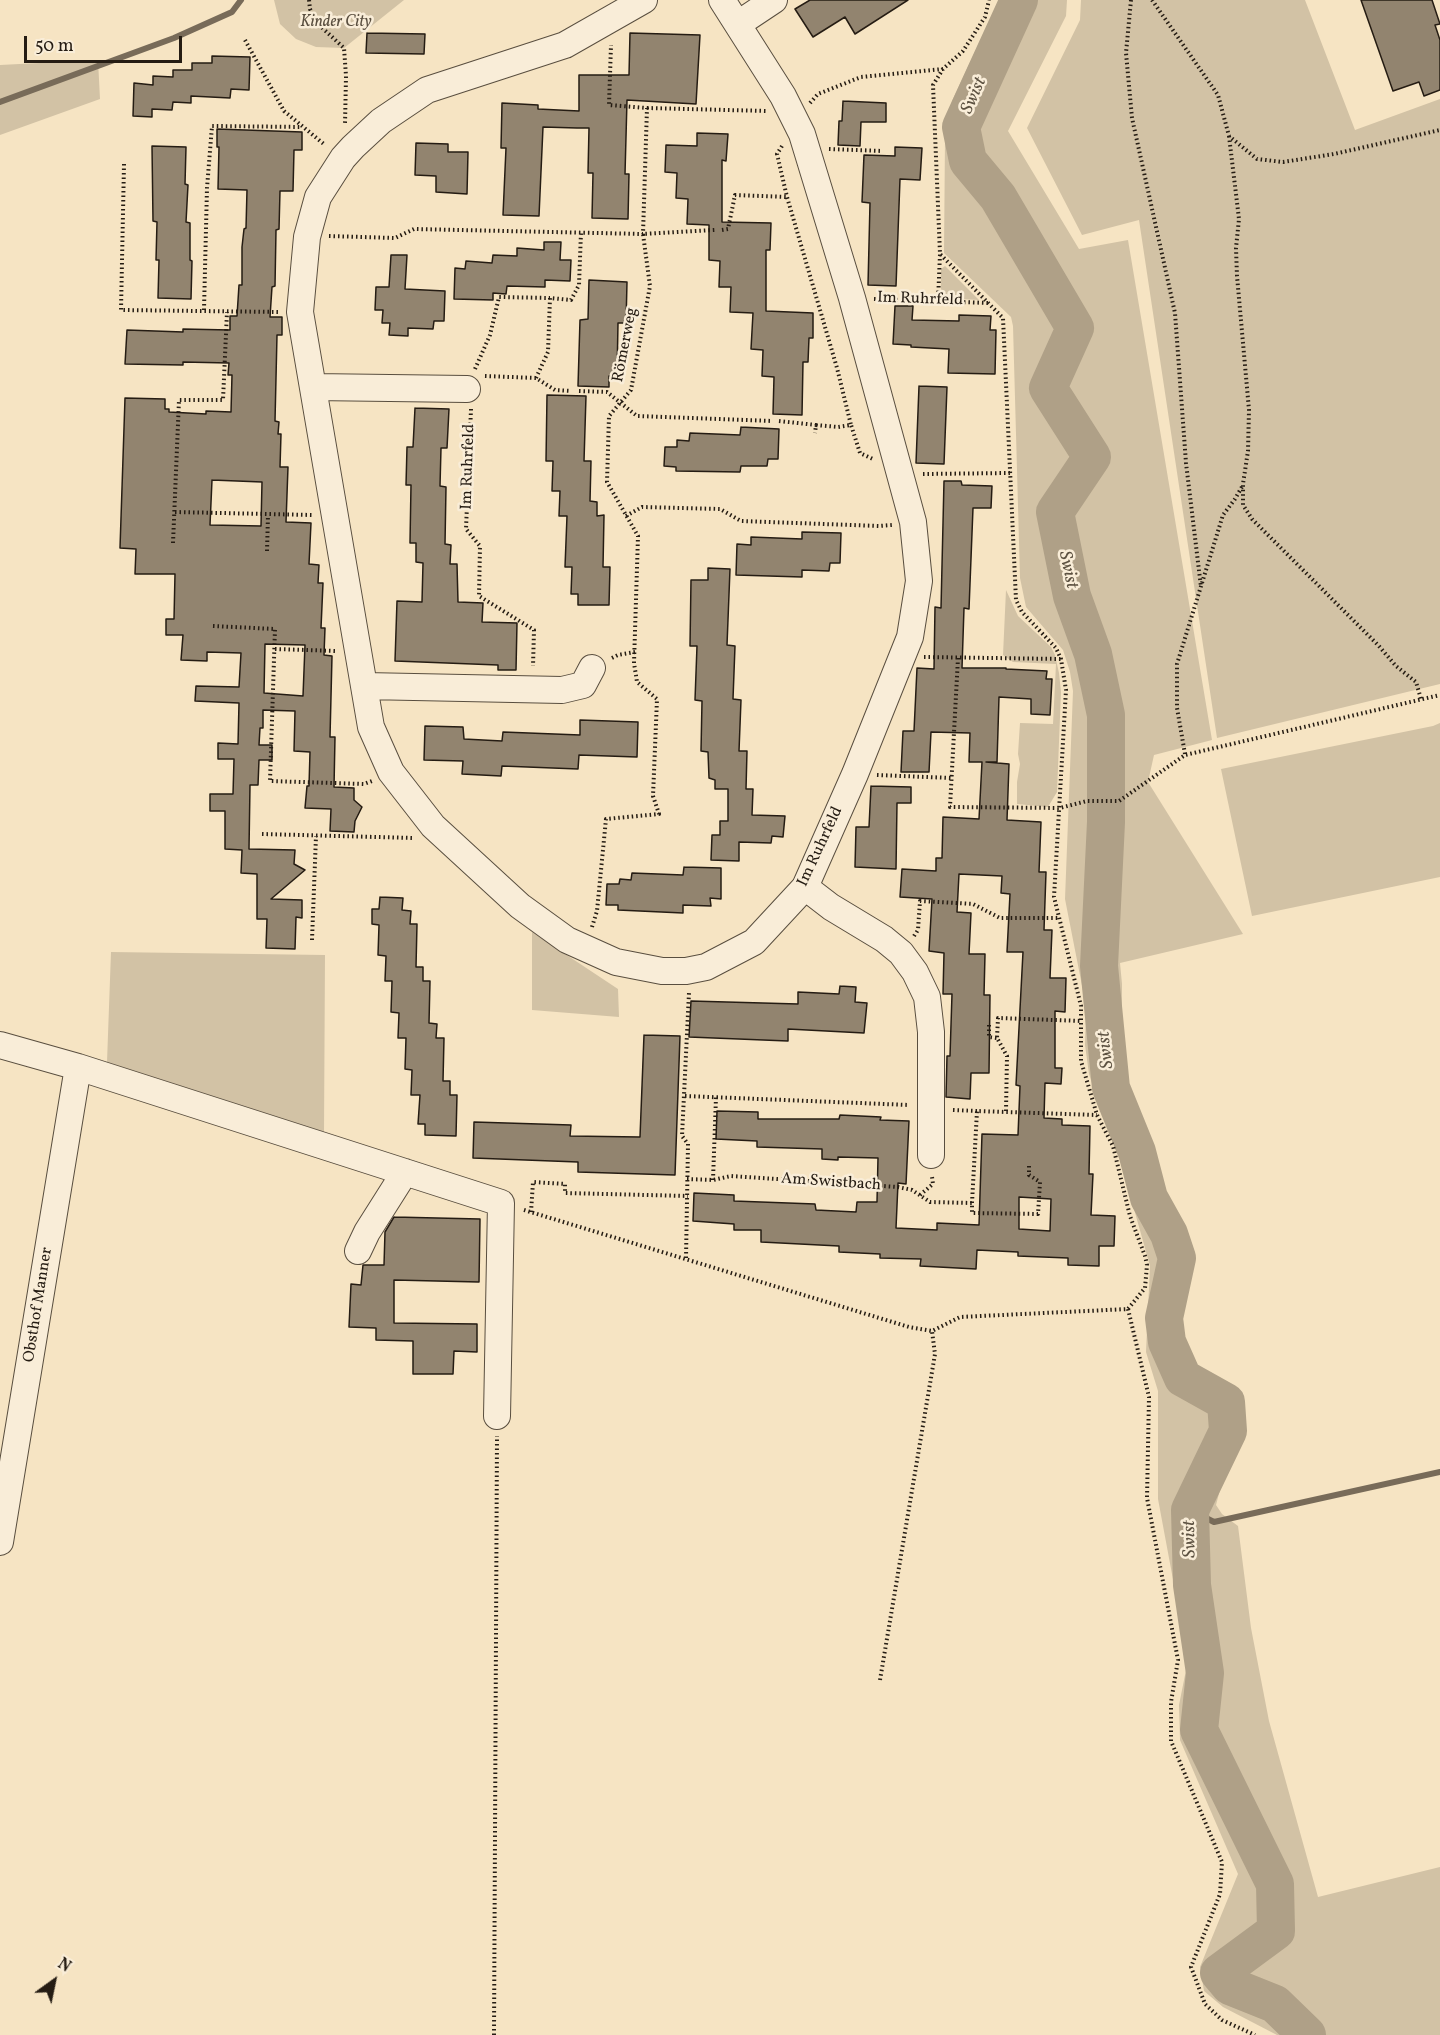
<!DOCTYPE html>
<html>
<head>
<meta charset="utf-8">
<style>
  body { margin:0 }
  #map { position:relative; width:1440px; height:2035px; overflow:hidden; background:#f6e4c3; font-family:Vollkorn,serif }
  canvas { display:block }
  .north { position:absolute; left:24px; top:1951px; width:60px; height:60px; -webkit-text-stroke:4px #f9edd8; paint-order:stroke; rotate:33deg; font-size:16px; font-weight:700; line-height:24px; text-align:center; color:#251c13 }
  .north::after { content:''; display:block; margin:auto; width:21px; height:27px; background:#251c13; clip-path:polygon(50% 0,100% 100%,50% 72%,0 100%) }
  .scale { position:absolute; left:24px; top:36px; width:158px; height:27px; box-sizing:border-box; border:3px solid #251c13; border-top:0; padding-left:8px; font-size:18px; line-height:21px; white-space:nowrap; color:#251c13; -webkit-text-stroke:4px #f9edd8; paint-order:stroke }
</style>
</head>
<body>
<div id="map">
<canvas width="1440" height="2035"></canvas>
<div class="north">N</div>
<div class="scale">50 m</div>
</div>
<script>
const context = document.querySelector('canvas').getContext('2d');
context.lineJoin = 'round';
function paint(path, color) { context.fillStyle = color; context.fill(path, 'evenodd'); }
const shape = rows => new Path2D(rows.map(r => 'M' + r).join(''));
function trace(path, color, width, dash) { context.strokeStyle = color; context.lineWidth = width; context.lineCap = dash ? 'butt' : 'round'; context.setLineDash(dash || []); context.stroke(path); }
function label(font, color, halo, rows, align = 'center') {
  context.font = font + ' Vollkorn,serif'; context.lineWidth = 5; context.setLineDash([]); context.textBaseline = 'middle'; context.strokeStyle = halo; context.fillStyle = color; for (const [text, x, y, turn = 0] of rows) {
    context.save(); context.translate(x, y); context.rotate((+turn || 0) * Math.PI / 180); context.textAlign = isNaN(turn) ? turn : align; if (halo) context.strokeText(text, 0, 0); context.fillText(text, 0, 0); context.restore();
  }
}
paint(shape([
  [274,0,404,0,344,48,316,47,296,39,280,24],
  [999,0,1067,0,1066,16,1008,131,1079,249,1128,240,1212,740,1154,755,1148,782,1243,934,1120,963,1122,984,1122,1029,1127,1086,1185,1241,1187,1257,1176,1314,1177,1331,1187,1361,1199,1374,1232,1393,1241,1416,1243,1433,1221,1486,1216,1505,1222,1514,1238,1526,1251,1628,1269,1721,1318,1897,1440,1867,1440,2035,1277,2035,1223,2007,1204,1991,1200,1967,1238,1874,1180,1740,1179,1705,1188,1660,1158,1499,1158,1391,1146,1352,1150,1266,1116,1145,1101,1112,1089,1074,1085,1045,1086,1006,1065,899,1073,691,1070,672,1063,650,1026,607,1020,578,1013,326,1011,317,944,253,945,139,952,101],
  [1081,0,1305,0,1355,130,1440,99,1440,684,1217,738,1139,220,1082,235,1027,128,1080,20],
  [98,60,100,99,0,135,0,65],
  [945,266,979,300,941,298,941,269],
  [1006,590,1018,616,1051,647,1055,655,1059,673,1061,692,1057,792,1048,807,1017,804,1017,782,1020,764,1018,754,1020,723,1053,724,1056,664,1013,662,1003,655],
  [1440,723,1440,877,1252,916,1221,769,1433,726],
  [532,932,618,989,619,1017,532,1010],
  [111,952,325,955,324,1132,107,1062]
]), '#d2c2a5');
trace(shape([
  [0,102,174,38,232,12,241,0],
  [1190,1510,1214,1522,1440,1472]
]), '#786b59', 6);
trace(shape([
  [1019,0,961,127,968,161,998,197,1075,328,1048,388,1092,457,1055,512,1072,596,1093,654,1106,715,1106,822,1099,966,1111,1088,1137,1152,1149,1198,1169,1234,1177,1258,1164,1318,1167,1342,1183,1378,1226,1402,1228,1431,1190,1510,1192,1585,1205,1673,1199,1730,1275,1884,1276,1931,1219,1973,1230,1986,1275,2004,1307,2035]
]), '#afa087', 38);
const building = shape([
  [810,0,908,0,855,34,845,17,813,37,795,9,810,0],
  [1361,0,1432,0,1440,24,1435,25,1440,40,1440,90,1424,96,1419,82,1393,91,1361,0],
  [367,33,425,34,424,54,366,53,367,33],
  [630,33,700,35,696,104,627,100,625,174,629,174,628,219,592,218,593,173,588,173,589,128,577,128,543,127,539,216,503,215,506,148,501,148,502,103,538,105,538,109,579,111,579,75,629,75,630,33],
  [212,56,250,57,249,90,231,89,230,98,191,96,191,103,173,102,172,110,152,109,152,117,133,116,134,83,153,85,153,76,173,77,173,70,192,70,192,63,212,63,212,56],
  [843,101,886,103,886,122,861,122,860,146,838,145,839,121,842,121,843,101],
  [217,129,302,132,302,150,294,150,293,191,280,191,279,229,276,230,275,286,272,287,270,317,282,317,282,335,277,335,275,421,279,422,278,434,281,434,280,467,288,467,286,522,311,523,309,564,319,565,318,583,323,583,321,628,325,628,324,655,332,656,330,737,335,737,334,787,354,788,354,800,362,807,355,821,354,832,330,831,331,809,305,808,307,786,309,786,310,752,294,751,295,711,263,710,263,728,260,728,259,745,272,745,272,760,259,760,258,785,250,785,249,849,295,850,294,864,305,870,271,899,302,900,302,918,296,917,295,949,266,948,267,919,257,919,257,874,241,873,242,850,225,849,225,811,210,811,210,794,233,794,234,759,218,759,218,743,238,744,239,703,195,701,196,686,239,687,241,653,207,652,207,661,181,660,183,635,166,635,166,619,174,619,175,574,135,574,136,549,120,548,125,398,165,399,165,409,169,409,169,412,206,414,206,411,231,412,232,375,228,375,229,363,183,362,183,365,125,364,127,330,183,332,183,329,230,330,230,316,237,316,239,285,242,285,242,247,244,229,246,228,247,190,218,189,219,147,217,147,217,129],
  [212,480,262,482,261,526,210,525,212,480],
  [265,644,305,645,303,696,264,693,265,644],
  [697,133,728,134,726,161,722,160,722,222,771,223,770,250,766,250,766,311,813,313,813,338,809,338,808,362,803,362,802,415,773,414,774,377,762,376,763,350,751,349,753,313,730,312,731,287,719,287,720,261,709,260,709,225,687,224,688,199,676,198,677,173,665,172,666,145,697,146,697,133],
  [416,143,448,144,448,152,468,152,467,194,436,192,436,176,415,175,416,143],
  [152,146,186,147,185,184,188,185,186,222,190,223,190,260,192,261,191,299,158,298,159,260,156,260,157,222,153,221,152,146],
  [895,147,922,148,920,180,900,179,896,286,868,285,870,203,862,202,864,155,895,156,895,147],
  [544,242,561,242,560,260,571,260,570,281,545,280,545,287,507,286,506,294,493,293,493,300,454,299,455,268,465,269,466,261,492,263,493,255,517,256,517,248,544,250,544,242],
  [391,255,407,255,405,289,445,291,444,321,434,321,433,329,408,328,408,336,389,335,390,323,382,323,383,310,375,310,376,287,389,287,391,255],
  [589,280,627,282,626,323,618,323,617,376,609,376,609,387,578,386,580,320,588,319,589,280],
  [895,306,913,306,912,320,959,321,959,315,991,316,990,330,996,330,995,374,948,373,949,349,911,347,911,345,893,344,895,306],
  [919,386,947,387,944,464,916,463,919,386],
  [547,395,586,396,584,461,591,461,590,501,597,502,597,516,604,515,603,567,610,567,609,605,578,605,578,594,571,594,572,567,565,567,567,516,559,516,560,491,552,491,553,461,546,461,547,395],
  [415,408,449,409,447,448,441,448,440,486,446,487,445,544,451,545,450,564,457,564,458,602,483,603,482,622,517,623,516,670,498,670,498,665,395,661,397,601,422,602,423,563,416,562,416,543,410,543,411,485,406,485,407,447,413,447,415,408],
  [741,427,779,429,778,459,768,459,767,466,741,466,740,472,676,471,676,467,664,466,665,447,677,447,677,440,689,441,690,433,740,435,741,427],
  [944,481,961,481,962,485,992,486,991,508,973,508,969,609,964,608,962,668,1006,668,1006,669,1047,671,1046,679,1052,679,1050,715,1031,714,1031,699,999,697,997,762,986,762,1009,764,1007,820,1041,822,1039,872,1046,872,1044,930,1052,930,1050,978,1066,978,1065,1012,1055,1011,1055,1068,1062,1068,1061,1084,1045,1083,1044,1118,1062,1119,1062,1125,1090,1126,1089,1174,1093,1174,1091,1215,1115,1216,1114,1246,1099,1246,1099,1266,1068,1265,1068,1258,1018,1256,1018,1252,977,1250,976,1269,920,1266,921,1259,880,1258,880,1254,839,1252,839,1246,761,1242,761,1230,734,1230,734,1224,693,1221,694,1193,734,1195,734,1201,815,1204,816,1210,856,1212,857,1202,877,1202,878,1158,838,1157,838,1160,822,1159,822,1149,757,1147,757,1141,716,1139,717,1111,758,1112,758,1119,839,1119,840,1115,881,1117,880,1120,909,1121,906,1184,898,1183,896,1228,937,1230,937,1223,979,1225,982,1134,1018,1135,1020,1086,1016,1085,1023,952,1007,952,1010,894,1001,893,1002,876,959,874,957,912,971,913,969,954,985,954,984,995,990,995,989,1073,971,1073,970,1099,946,1097,947,1056,950,1056,952,994,943,994,944,953,929,951,932,899,900,897,902,869,936,871,936,858,942,858,943,817,979,819,982,762,969,762,970,733,931,732,929,772,901,772,903,731,914,731,917,668,934,669,935,607,941,608,944,481],
  [1019,1197,1051,1199,1050,1231,1019,1229,1019,1197],
  [802,532,841,533,840,563,830,563,829,571,802,570,802,577,736,575,737,544,751,545,751,537,802,539,802,532],
  [708,568,730,569,727,645,735,646,733,699,741,700,739,751,747,751,746,789,753,789,752,815,785,816,783,837,772,836,771,843,739,842,739,861,711,860,712,835,720,835,720,821,728,821,728,789,715,789,715,780,709,778,708,752,701,751,702,701,695,700,697,646,690,646,691,580,708,580,708,568],
  [580,720,638,722,637,757,579,755,578,769,502,766,501,776,462,774,463,761,424,760,425,726,463,727,464,739,502,741,503,732,580,735,580,720],
  [871,786,911,787,911,803,897,803,896,869,855,867,856,827,869,827,871,786],
  [684,867,721,868,721,899,710,898,711,906,683,905,683,913,618,910,618,905,606,905,607,884,619,884,620,879,631,880,632,873,683,875,684,867],
  [380,897,403,898,402,910,411,911,410,924,417,924,416,967,423,967,423,981,430,981,429,1023,437,1024,436,1038,444,1038,443,1081,450,1081,450,1095,457,1095,456,1136,425,1135,425,1124,418,1124,420,1095,411,1095,412,1070,405,1069,406,1038,398,1038,399,1013,391,1012,392,981,385,981,386,956,378,955,379,925,372,924,372,909,379,909,380,897],
  [840,986,856,987,855,1002,867,1003,864,1033,788,1029,788,1041,689,1037,691,1001,798,1004,798,992,839,994,840,986],
  [644,1035,680,1036,675,1175,578,1172,578,1162,473,1158,474,1122,571,1125,570,1136,640,1137,644,1035],
  [394,1217,480,1219,479,1282,394,1280,394,1323,477,1324,477,1352,454,1351,453,1374,413,1374,413,1341,376,1340,376,1328,349,1327,351,1284,361,1285,363,1265,384,1265,385,1232,394,1217]
]);
paint(building, '#92846f');
trace(building, '#251c13', 1.5);
const minor = shape([
  [644,0,565,45,427,90,381,121,353,147,343,158,318,197,307,237,300,312,371,727,391,772,433,826,520,906,567,940,616,962,662,971,686,971,706,967,754,942,805,887,855,774,910,637,919,581,913,522,852,298,802,134,783,96,722,0],
  [738,24,774,0],
  [313,387,467,389],
  [365,686,562,690,583,685,592,668],
  [805,887,831,907,884,939,901,953,915,972,927,997,931,1032,931,1155],
  [0,1045,78,1067,501,1203,497,1416],
  [358,1251,367,1232,405,1172],
  [0,1542,78,1067]
]);
trace(minor, '#594e3f', 28);
trace(shape([
  [309,0,310,9,317,23,344,48,346,76,345,124],
  [1131,0,1126,53,1132,118,1175,313,1186,463,1201,587],
  [1152,0,1218,95,1229,136,1257,159,1283,162,1334,154,1440,130],
  [245,40,284,111,325,145],
  [810,103,818,94,861,77,943,69],
  [647,108,767,111],
  [1229,136,1239,219,1236,248,1237,276,1249,410,1248,451,1243,484,1243,505,1252,519,1378,645,1396,666,1416,682,1421,699],
  [782,146,777,154,787,197,837,368,851,425],
  [829,149,882,151],
  [124,164,121,310,280,312],
  [722,230,728,229,735,195,787,197],
  [329,236,395,238,414,229,643,234,647,108,609,105,611,45],
  [874,299,989,303],
  [938,301,940,254],
  [204,310,207,188,212,126,302,127],
  [475,369,490,335,499,297,550,298],
  [485,376,536,378,555,390,571,391],
  [536,378,548,352,550,298,571,300,579,285,581,232],
  [579,391,607,392,637,416,773,421],
  [471,409,466,529,480,546,479,596,534,630,533,666],
  [779,421,816,425,815,433],
  [816,425,838,427,851,425,860,453,873,459],
  [923,474,1010,473],
  [175,512,312,515],
  [626,516,642,507,720,509,741,521,879,526,892,525],
  [173,543,179,400,223,400,227,312],
  [267,551,268,515],
  [213,626,275,629,270,781,364,784,372,781],
  [275,649,337,651],
  [924,657,1061,659],
  [612,658,618,655,635,652],
  [958,658,950,807,1060,808,1087,801,1119,801,1185,755,1440,695],
  [1185,754,1177,708,1177,664,1223,515,1235,499,1243,485],
  [877,775,951,778],
  [262,834,414,838],
  [592,927,597,911,606,819,659,814,653,796,657,699,637,682,634,663,638,536,607,482,609,416,631,390,650,286,643,234,715,230],
  [914,936,918,930,920,901,973,904,1000,918,1058,918],
  [312,940,316,836],
  [989,1025,989,1037,997,1038],
  [685,1096,909,1105],
  [953,1110,977,1111],
  [1006,1111,1007,1056,997,1038,998,1018,1082,1021],
  [687,1179,713,1180,731,1176,898,1187,912,1190,930,1202,972,1203,972,1213,1038,1214,1040,1182,1029,1175,1029,1166],
  [713,1180,716,1097],
  [920,1195,933,1184,932,1177],
  [972,1203,977,1111,1097,1115],
  [524,1210,909,1327,932,1331,960,1317,1128,1309,1145,1288,1147,1265,1145,1256,1130,1216,1113,1146,1097,1115,1081,1061,1081,1006,1054,897,1066,690,1061,659,1056,648,1022,612,1016,600,1003,318,940,254,933,85,943,69,963,51,985,17,989,0],
  [531,1212,533,1182,565,1184,565,1193,688,1196],
  [686,1258,688,1144,682,1136,689,993],
  [1128,1309,1149,1397,1147,1498,1178,1660,1171,1702,1171,1741,1222,1862,1220,1894,1191,1967,1205,2004,1222,2020,1255,2035],
  [880,1680,935,1354,932,1331],
  [494,2035,497,1436]
]), '#251c13', 4, [1.5, 3]);
trace(minor, '#f9edd8', 26);
label('italic 16px', '#594e3f', '#f9edd8', [
  ["Kinder City",336,23]
]);
label('16px', '#251c13', '#f9edd8', [
  ["Im Ruhrfeld",920,300,2],
  ["Römerweg",626,345,-79],
  ["Im Ruhrfeld",469,467,-88],
  ["Im Ruhrfeld",821,847,-65],
  ["Am Swistbach",831,1183,4],
  ["Obsthof Manner",39,1305,-81]
]);
label('italic 18px', '#5c5141', '#f9edd8', [
  ["Swist",975,96,-66],
  ["Swist",1067,570,78],
  ["Swist",1107,1050,-96],
  ["Swist",1191,1539,-91]
]);
</script>
</body>
</html>
